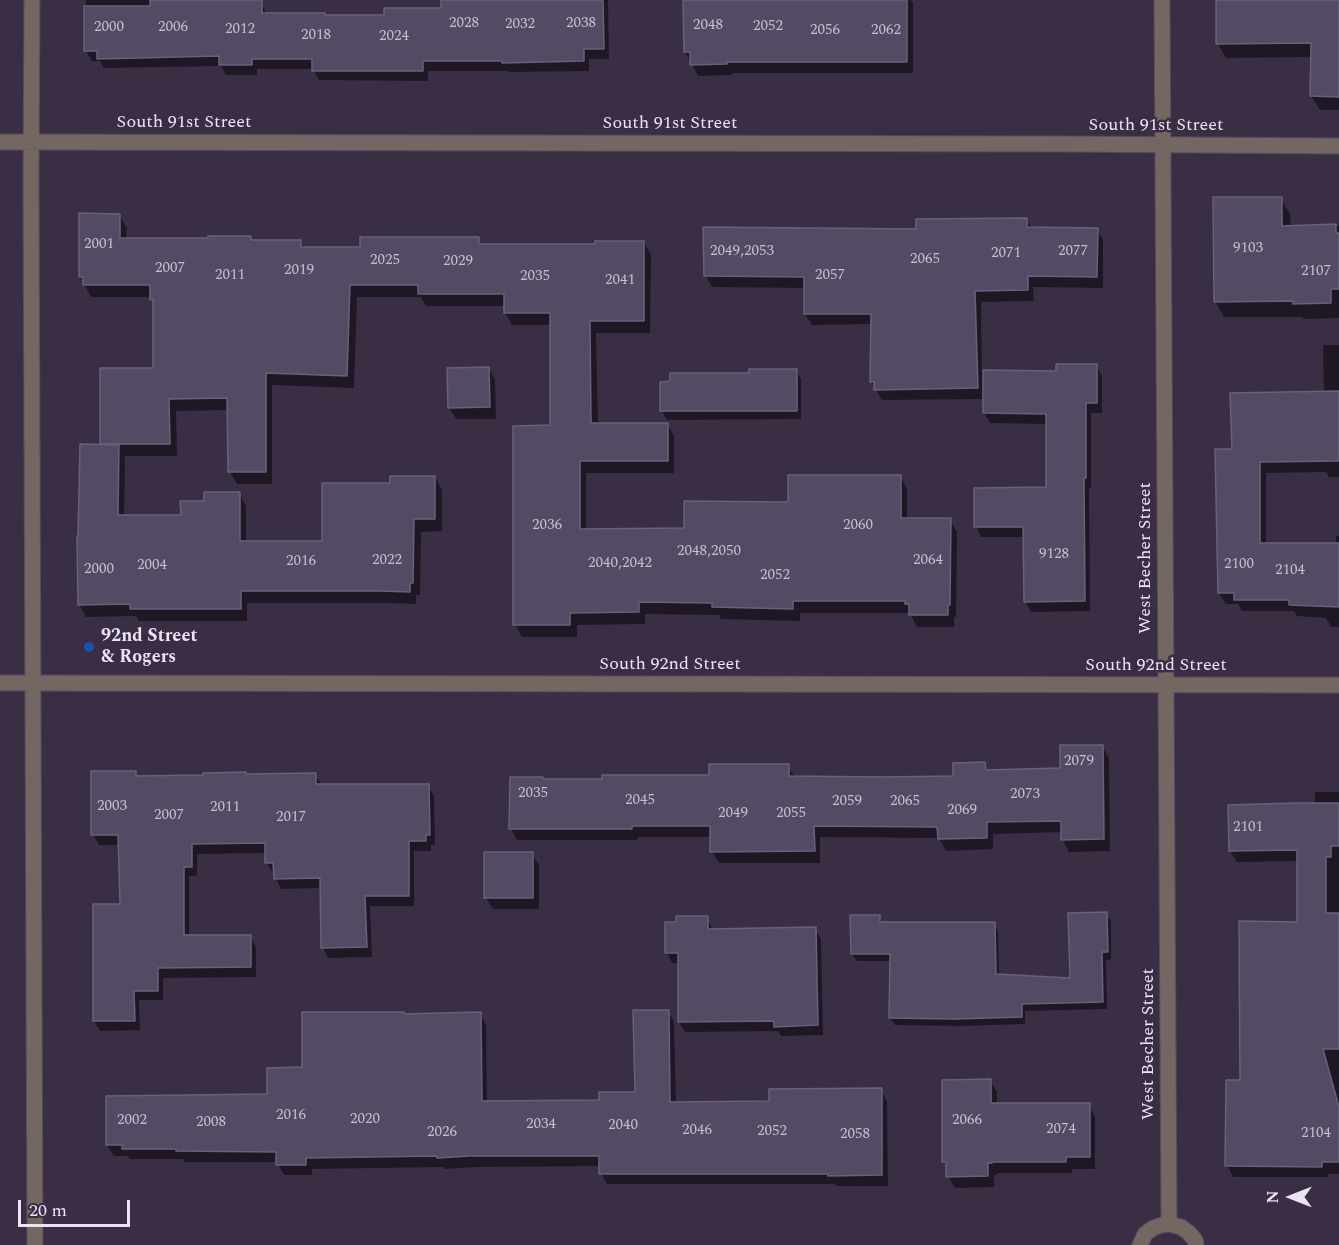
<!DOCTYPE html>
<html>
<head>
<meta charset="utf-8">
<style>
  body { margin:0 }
  #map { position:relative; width:1339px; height:1245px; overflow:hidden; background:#3a2e44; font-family:Spectral,serif }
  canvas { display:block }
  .north { position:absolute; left:1261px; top:1167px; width:60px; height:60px; -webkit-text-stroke:4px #3a2e44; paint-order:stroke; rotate:270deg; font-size:16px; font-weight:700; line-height:24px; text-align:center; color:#ebe4f3 }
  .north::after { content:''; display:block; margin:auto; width:21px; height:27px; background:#ebe4f3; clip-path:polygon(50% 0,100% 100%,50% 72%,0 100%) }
  .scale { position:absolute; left:18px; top:1200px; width:112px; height:27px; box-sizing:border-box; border:3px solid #ebe4f3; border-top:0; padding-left:8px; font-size:18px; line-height:21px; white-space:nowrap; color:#ebe4f3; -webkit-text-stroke:4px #3a2e44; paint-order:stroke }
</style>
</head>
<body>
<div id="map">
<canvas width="1339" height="1245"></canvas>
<div class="north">N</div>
<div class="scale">20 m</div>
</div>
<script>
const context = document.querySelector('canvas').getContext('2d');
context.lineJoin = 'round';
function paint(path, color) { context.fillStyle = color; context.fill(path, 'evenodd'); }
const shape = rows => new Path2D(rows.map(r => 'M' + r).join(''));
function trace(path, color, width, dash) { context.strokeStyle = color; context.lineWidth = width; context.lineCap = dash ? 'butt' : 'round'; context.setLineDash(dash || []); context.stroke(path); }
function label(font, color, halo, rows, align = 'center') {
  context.font = font + ' Spectral,serif'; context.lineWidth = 5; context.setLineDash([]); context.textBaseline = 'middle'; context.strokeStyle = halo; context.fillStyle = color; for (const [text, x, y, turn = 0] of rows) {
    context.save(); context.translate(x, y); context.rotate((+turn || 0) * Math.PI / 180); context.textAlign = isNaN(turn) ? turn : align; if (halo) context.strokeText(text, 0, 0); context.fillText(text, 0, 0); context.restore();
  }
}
paint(shape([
  [86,0,246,0,261,2,267,15,385,16,443,9,443,0,608,0,609,59,589,59,589,71,509,72,508,71,428,71,428,81,319,80,313,69,257,69,257,75,226,75,221,66,104,68,100,61,92,61,86,51],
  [685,0,911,0,913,3,913,73,732,73,732,75,698,76,685,52],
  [1218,0,1339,0,1339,110,1320,110,1311,96,1312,57,1226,58,1218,44],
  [1281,199,1290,214,1291,227,1339,226,1339,318,1304,319,1302,317,1224,317,1215,301],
  [119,215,127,228,126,240,250,238,252,241,300,241,305,249,362,249,478,239,482,245,597,245,644,242,651,255,650,333,596,333,598,424,667,424,674,436,674,473,586,473,586,530,685,529,900,476,907,489,907,519,950,520,957,532,956,617,954,617,954,627,917,627,910,613,800,613,800,621,721,619,719,615,645,614,645,624,577,625,577,637,522,637,515,625,551,427,551,325,512,325,505,313,505,306,426,306,421,297,357,297,354,388,272,385,272,484,237,484,230,472,229,410,176,411,177,456,124,456,125,459,124,517,182,516,206,502,239,493,246,506,246,542,324,542,391,485,435,477,442,490,442,531,421,532,420,595,416,595,416,604,387,603,247,603,247,621,139,621,136,616,86,617,79,604,103,446,102,444,155,369,155,306,151,297,91,297,80,277],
  [1026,219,1031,228,1097,229,1103,240,1103,288,1033,287,1034,301,981,302,982,371,1058,373,1096,366,1102,376,1102,413,1091,413,1091,488,1089,488,1090,611,1031,612,1025,601,1025,537,981,537,976,526,1047,489,1047,424,990,423,984,413,984,399,882,400,871,382,872,324,812,325,805,314,805,288,712,287,706,276,705,229,918,230],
  [1323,345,1339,345,1339,477,1329,477,1326,472,1266,473,1266,544,1336,544,1336,536,1339,536,1339,627,1331,627,1326,618,1297,616,1294,611,1242,611,1238,604,1226,604,1219,593,1233,450,1324,393],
  [489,369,495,380,496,419,456,419,449,408],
  [796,370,801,379,801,419,667,420,662,411,751,375],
  [1102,746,1109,758,1110,851,1069,852,1063,840,1063,832,993,834,993,849,946,851,939,838,820,837,820,863,719,863,712,852,712,837,638,837,638,840,517,840,511,829,543,781,711,776,788,766,795,778,954,778,984,764,989,771,1062,770],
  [135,773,138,777,315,774,321,784,428,786,434,796,435,845,431,845,431,851,414,851,414,906,370,906,372,957,328,958,323,947,322,888,281,889,276,879,275,873,273,873,267,863,267,853,197,854,197,876,189,876,189,936,250,936,256,947,256,977,163,978,163,1000,139,1000,140,1030,100,1031,94,1021,93,976,121,905,119,845,99,845,93,834],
  [1315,792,1339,792,1339,1174,1328,1174,1328,1177,1233,1177,1227,1165,1241,1082,1299,923,1298,861,1237,862,1230,851,1315,805],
  [532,854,539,865,539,909,493,909,486,898],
  [1106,914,1111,921,1111,960,1106,960,1107,1009,1025,1011,1025,1024,960,1026,895,1025,890,1018,891,961,857,961,852,954,879,916,883,923,994,923,998,931,999,975,1072,980],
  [707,918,713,930,815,929,821,939,823,1035,781,1036,778,1031,685,1032,679,1022,679,963,672,963,667,953,678,924],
  [668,1011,674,1022,676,1104,771,1103,881,1090,887,1101,888,1186,836,1186,835,1184,607,1184,601,1173,601,1166,477,1167,444,1169,443,1167,312,1169,312,1175,284,1175,277,1162,184,1162,183,1159,130,1159,128,1156,114,1156,107,1145,269,1096,304,1068,404,1015,480,1014,486,1025,487,1103,601,1102,636,1094],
  [944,1081,990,1081,997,1092,997,1104,1089,1105,1095,1117,1095,1169,1072,1169,1072,1173,997,1173,997,1175,994,1175,994,1187,955,1188,948,1176,948,1170,944,1162]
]), '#0007');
const building = shape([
  [150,0,262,0,262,13,325,13,325,15,384,15,384,8,441,8,441,0,603,0,604,49,584,49,584,61,502,63,502,61,423,61,423,71,312,71,312,59,252,59,252,65,219,65,219,56,97,59,97,51,84,51,84,6,150,6,150,0],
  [683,0,907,0,907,62,727,62,727,64,690,65,690,52,684,52,683,0],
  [1216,0,1339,0,1339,97,1310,96,1311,43,1216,44,1216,0],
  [1213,197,1282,197,1282,226,1336,224,1336,233,1339,233,1339,289,1331,289,1331,303,1293,304,1293,301,1214,302,1213,197],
  [79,213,120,214,120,238,208,238,208,236,251,236,251,240,301,240,301,247,360,247,360,237,479,237,479,244,595,244,595,241,644,241,644,321,590,321,591,423,668,423,668,461,580,461,580,529,684,528,684,501,788,502,788,475,901,475,901,518,951,518,950,605,948,605,948,615,909,615,909,604,905,604,905,601,793,601,793,609,712,607,712,603,639,602,639,612,570,613,570,625,513,625,513,426,550,425,550,313,504,313,504,294,418,294,418,285,350,285,347,376,266,373,266,472,228,472,227,398,169,399,170,444,100,444,100,368,153,368,153,299,150,300,150,285,83,285,83,277,79,277,79,213],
  [1027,218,1027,227,1098,228,1097,277,1028,276,1028,290,975,291,978,388,874,390,874,382,870,382,871,314,804,314,804,277,704,276,703,227,916,229,916,219,1027,218],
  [1056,364,1097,364,1097,403,1086,403,1086,478,1084,478,1085,601,1024,602,1023,527,974,527,974,488,1046,487,1046,414,983,413,983,370,1056,371,1056,364],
  [489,367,490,407,448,408,447,368,489,367],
  [749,369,797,369,797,411,660,411,660,382,670,381,670,373,749,373,749,369],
  [1339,391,1339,461,1260,462,1260,543,1339,543,1339,607,1289,605,1289,600,1234,600,1234,593,1218,593,1215,449,1232,449,1230,393,1339,391],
  [80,444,119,445,118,515,181,515,180,501,204,501,204,492,240,492,240,541,322,541,322,483,390,483,390,476,435,476,435,519,414,519,413,583,410,583,410,592,380,591,241,591,241,609,130,609,130,604,78,605,77,536,78,536,80,444],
  [1060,745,1103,745,1104,839,1061,840,1061,821,987,822,987,838,938,839,937,827,814,826,815,851,710,852,710,826,632,826,632,829,509,829,510,777,543,777,543,779,602,779,602,775,709,775,709,764,789,764,789,776,882,777,953,776,953,763,985,762,986,770,1060,768,1060,745],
  [91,771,136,771,136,776,203,775,203,773,246,772,246,774,316,773,316,784,429,784,430,835,426,835,426,841,409,841,409,896,365,896,367,947,321,948,320,878,274,879,273,863,265,863,265,843,192,844,192,867,184,867,184,935,251,935,251,967,158,968,158,991,134,991,135,1021,93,1021,93,904,120,904,118,835,91,835,91,771],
  [1296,803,1339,803,1339,846,1331,846,1331,857,1326,857,1326,913,1339,913,1339,1049,1323,1049,1339,1107,1339,1162,1322,1162,1322,1167,1225,1166,1226,1080,1240,1080,1239,921,1297,922,1297,850,1229,851,1228,805,1296,803],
  [484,852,533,852,533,898,484,898,484,852],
  [1107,912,1108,952,1102,952,1103,1002,1022,1004,1022,1017,955,1019,889,1018,890,954,851,954,850,915,880,915,880,922,995,922,996,974,1070,978,1068,913,1107,912],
  [676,916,708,916,708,929,816,927,818,1025,774,1027,774,1021,678,1022,678,953,665,953,665,922,676,922,676,916],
  [633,1010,669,1010,670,1102,769,1101,769,1089,882,1088,882,1175,828,1176,828,1174,599,1174,599,1156,470,1156,437,1158,437,1156,306,1158,306,1165,276,1165,276,1152,176,1151,176,1149,122,1149,122,1145,106,1145,106,1096,267,1094,267,1068,302,1067,302,1012,404,1012,404,1014,481,1012,482,1101,599,1100,599,1092,635,1092,633,1010],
  [991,1079,991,1103,1090,1103,1090,1157,1066,1157,1066,1162,992,1162,992,1163,988,1163,988,1176,946,1177,946,1162,942,1162,942,1080,991,1079]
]);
paint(building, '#534b64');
trace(building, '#68617b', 1.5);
const minor = shape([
  [32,0,31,179,35,1245],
  [0,142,1067,144,1339,146],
  [1166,686,1169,1224],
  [1140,1245,1145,1234,1153,1228,1162,1225,1169,1224,1181,1227,1189,1233,1195,1240,1196,1245]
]);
const tertiary = shape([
  [1162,0,1166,686],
  [0,683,1339,685]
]);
trace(minor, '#564b60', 17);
trace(tertiary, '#564b60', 17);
trace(minor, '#746661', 15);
trace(tertiary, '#746661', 15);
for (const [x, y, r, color] of [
  [89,647,6,"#1a4fb4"]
]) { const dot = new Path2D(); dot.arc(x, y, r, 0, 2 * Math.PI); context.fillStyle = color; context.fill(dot); trace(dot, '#3a2e44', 2); }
label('15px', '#c5becf', null, [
  ["2028",464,24],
  ["2038",581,24],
  ["2032",520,25],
  ["2048",708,26],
  ["2052",768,27],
  ["2000",109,28],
  ["2006",173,28],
  ["2012",240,30],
  ["2056",825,31],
  ["2062",886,31],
  ["2018",316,36],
  ["2024",394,37],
  ["2001",99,245],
  ["9103",1248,249],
  ["2049,2053",742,252],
  ["2077",1073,252],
  ["2071",1006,254],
  ["2065",925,260],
  ["2025",385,261],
  ["2029",458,262],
  ["2007",170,269],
  ["2019",299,271],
  ["2107",1316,272],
  ["2011",230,276],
  ["2057",830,276],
  ["2035",535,277],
  ["2041",620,281],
  ["2036",547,526],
  ["2060",858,526],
  ["2048,2050",709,552],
  ["9128",1054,555],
  ["2022",387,561],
  ["2064",928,561],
  ["2016",301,562],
  ["2040,2042",620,564],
  ["2100",1239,565],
  ["2004",152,566],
  ["2000",99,570],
  ["2104",1290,571],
  ["2052",775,576],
  ["2079",1079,762],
  ["2035",533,794],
  ["2073",1025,795],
  ["2045",640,801],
  ["2059",847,802],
  ["2065",905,802],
  ["2003",112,807],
  ["2011",225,808],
  ["2069",962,811],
  ["2049",733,814],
  ["2055",791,814],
  ["2007",169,816],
  ["2017",291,818],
  ["2101",1248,828],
  ["2016",291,1116],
  ["2020",365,1120],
  ["2002",132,1121],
  ["2066",967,1121],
  ["2008",211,1123],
  ["2034",541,1125],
  ["2040",623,1126],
  ["2074",1061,1130],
  ["2046",697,1131],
  ["2052",772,1132],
  ["2026",442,1133],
  ["2104",1316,1134],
  ["2058",855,1135]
]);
label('18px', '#ebe4f3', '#3a2e44', [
  ["South 91st Street",184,123],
  ["South 91st Street",670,124],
  ["South 91st Street",1156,126],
  ["West Becher Street",1146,558,-90],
  ["South 92nd Street",670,665],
  ["South 92nd Street",1156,666],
  ["West Becher Street",1149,1044,-90]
]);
label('bold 18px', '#ebe4f3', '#3a2e44', [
  ["92nd Street",101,637],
  ["& Rogers",101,658]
], 'left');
</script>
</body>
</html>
